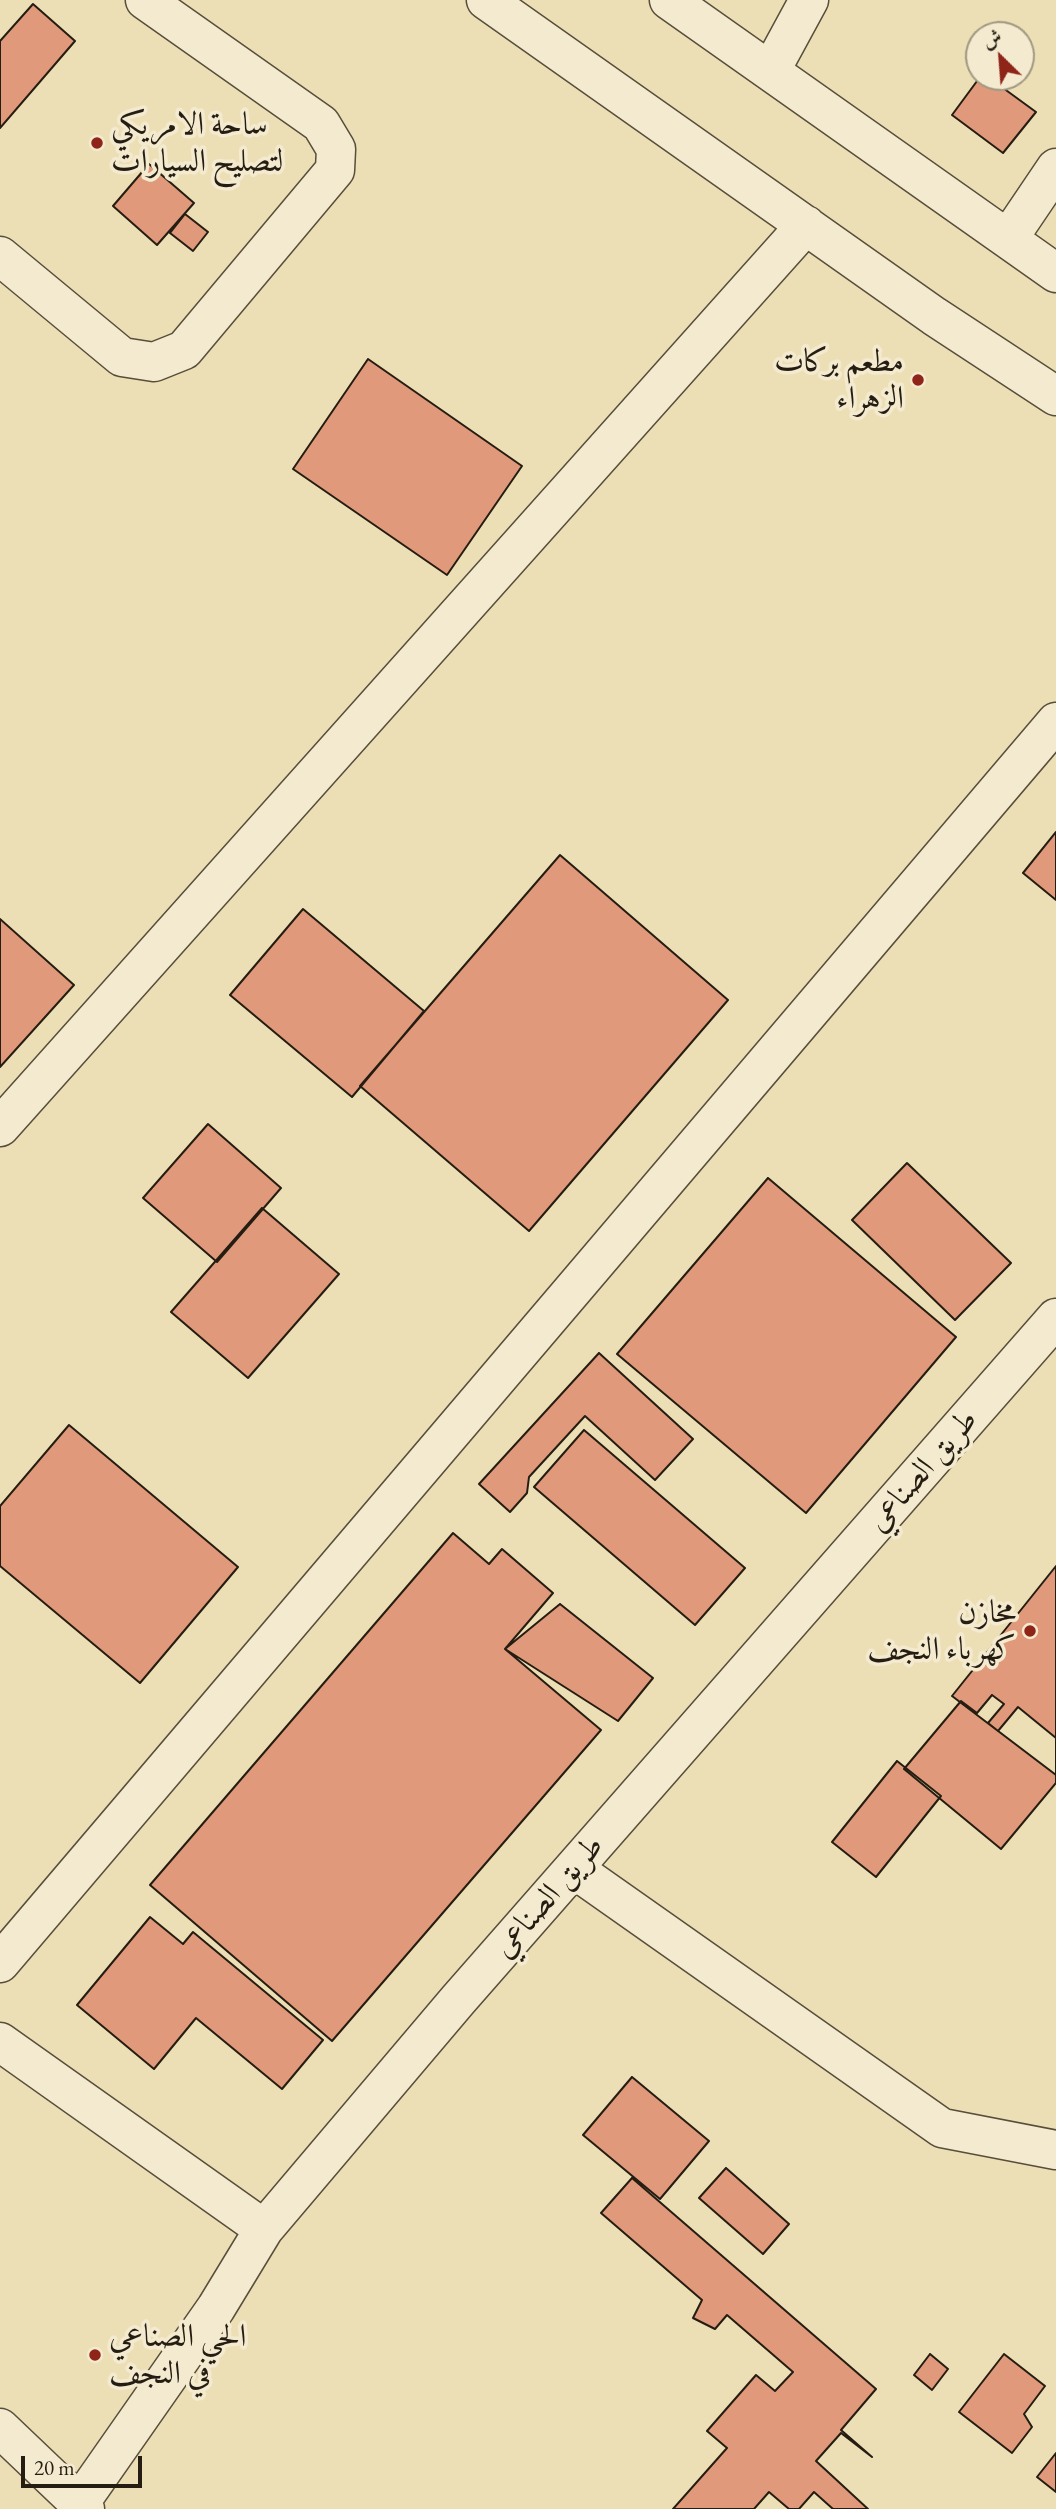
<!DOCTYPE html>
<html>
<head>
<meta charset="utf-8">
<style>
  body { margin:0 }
  #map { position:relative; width:1056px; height:2509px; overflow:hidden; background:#eddfb5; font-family:"EB Garamond",Amiri,serif }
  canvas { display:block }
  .north { position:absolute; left:965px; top:21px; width:70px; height:70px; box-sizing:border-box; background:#f3eacf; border:2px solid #a19883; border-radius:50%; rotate:335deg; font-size:19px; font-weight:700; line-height:28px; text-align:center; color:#251d12 }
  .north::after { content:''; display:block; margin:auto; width:24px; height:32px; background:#8f2418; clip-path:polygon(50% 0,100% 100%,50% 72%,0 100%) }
  .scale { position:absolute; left:21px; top:2456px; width:121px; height:32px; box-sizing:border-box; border:4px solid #251d12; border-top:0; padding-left:9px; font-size:21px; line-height:24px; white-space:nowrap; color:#251d12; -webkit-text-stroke:5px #f3eacf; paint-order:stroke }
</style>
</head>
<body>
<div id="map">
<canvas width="1056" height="2509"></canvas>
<div class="north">ش</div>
<div class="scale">20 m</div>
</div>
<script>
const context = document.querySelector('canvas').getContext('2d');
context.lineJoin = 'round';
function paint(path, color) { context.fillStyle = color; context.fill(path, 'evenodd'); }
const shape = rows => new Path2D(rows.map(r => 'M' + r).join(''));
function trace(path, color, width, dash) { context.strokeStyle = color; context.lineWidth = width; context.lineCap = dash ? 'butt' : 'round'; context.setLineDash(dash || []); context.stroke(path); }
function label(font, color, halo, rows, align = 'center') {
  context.font = font + ' "EB Garamond",Amiri,serif'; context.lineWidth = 7; context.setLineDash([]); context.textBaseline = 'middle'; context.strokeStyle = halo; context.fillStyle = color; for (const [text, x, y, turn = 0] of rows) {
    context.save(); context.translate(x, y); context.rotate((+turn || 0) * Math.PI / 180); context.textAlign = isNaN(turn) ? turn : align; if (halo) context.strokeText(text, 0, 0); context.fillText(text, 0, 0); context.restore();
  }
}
const building = shape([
  [33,4,75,41,0,128,0,41,33,4],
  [980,77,988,77,1036,112,1003,153,952,115,980,77],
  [149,164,194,203,157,245,113,206,149,164],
  [185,214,208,232,193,251,170,233,185,214],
  [368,359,522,466,447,575,293,469,368,359],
  [1056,832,1056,900,1023,873,1056,832],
  [560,855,728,1000,529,1231,360,1086,560,855],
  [303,909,424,1011,352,1097,230,995,303,909],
  [0,919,74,985,0,1067,0,919],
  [208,1124,281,1188,217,1262,143,1198,208,1124],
  [907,1163,1011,1263,955,1320,852,1220,907,1163],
  [768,1178,956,1337,806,1513,617,1354,768,1178],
  [262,1208,339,1274,248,1378,171,1312,262,1208],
  [599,1353,693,1439,655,1480,585,1416,529,1477,527,1493,510,1512,479,1484,599,1353],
  [69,1425,238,1567,140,1683,0,1566,0,1506,69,1425],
  [584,1430,745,1568,695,1625,534,1487,584,1430],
  [453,1533,489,1564,502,1549,553,1593,505,1649,601,1730,332,2041,150,1885,453,1533],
  [1056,1566,1056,1775,952,1696,1056,1566],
  [560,1604,653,1678,618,1721,505,1649,560,1604],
  [992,1695,1004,1704,988,1723,998,1731,1018,1707,1056,1738,1056,1783,1001,1849,904,1769,961,1701,977,1713,992,1695],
  [897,1761,941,1796,876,1877,832,1842,897,1761],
  [150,1917,183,1944,193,1932,323,2040,282,2089,196,2018,154,2069,77,2005,150,1917],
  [632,2077,709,2141,660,2199,583,2135,632,2077],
  [726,2168,789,2224,763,2254,699,2198,726,2168],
  [632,2178,876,2389,841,2430,872,2457,841,2433,816,2461,868,2509,833,2509,814,2492,799,2509,789,2509,769,2492,754,2509,673,2509,727,2448,707,2431,756,2375,775,2391,793,2372,727,2315,715,2329,693,2318,702,2300,601,2213,632,2178],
  [930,2354,948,2369,932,2390,914,2375,930,2354],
  [1004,2354,1045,2386,1024,2414,1032,2427,1012,2453,959,2412,1004,2354],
  [1056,2453,1056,2492,1037,2477,1056,2453]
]);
paint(building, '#e0997a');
trace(building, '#251d12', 2);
const minor = shape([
  [486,0,934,316,1056,396],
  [669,0,1056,273],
  [771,70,809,0],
  [1008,239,1056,168],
  [0,256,122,357,154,362,184,350,335,170,336,149,321,124,145,0],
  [0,1127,806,225],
  [574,1869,942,2128,1056,2150],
  [0,1963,1056,722],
  [0,2042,264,2229],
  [0,2428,85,2509],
  [79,2504,216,2308,264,2229,458,2000,1056,1318]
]);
trace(minor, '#574e3b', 41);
trace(minor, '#f3eacf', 38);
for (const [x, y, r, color] of [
  [97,143,7,"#8f2418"],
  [918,380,7,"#8f2418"],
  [1030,1631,7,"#8f2418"],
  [95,2355,7,"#8f2418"]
]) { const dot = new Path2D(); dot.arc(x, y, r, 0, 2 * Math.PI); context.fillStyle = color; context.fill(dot); trace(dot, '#f3eacf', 2.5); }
label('32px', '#251d12', '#f3eacf', [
  ["ساحة الامريكي",111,125],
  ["لتصليح السيارات",111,162],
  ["مطعم بركات",904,362,"right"],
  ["الزهراء",904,399,"right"],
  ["مخازن",1016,1613,"right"],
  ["كهرباء النجف",1016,1650,"right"],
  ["الحي الصناعي",109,2337],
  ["في النجف",109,2374]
], 'left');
label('32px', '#251d12', '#f3eacf', [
  ["طريق الصناعي",923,1471,-49],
  ["طريق الصناعي",549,1897,-49]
]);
</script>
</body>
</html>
